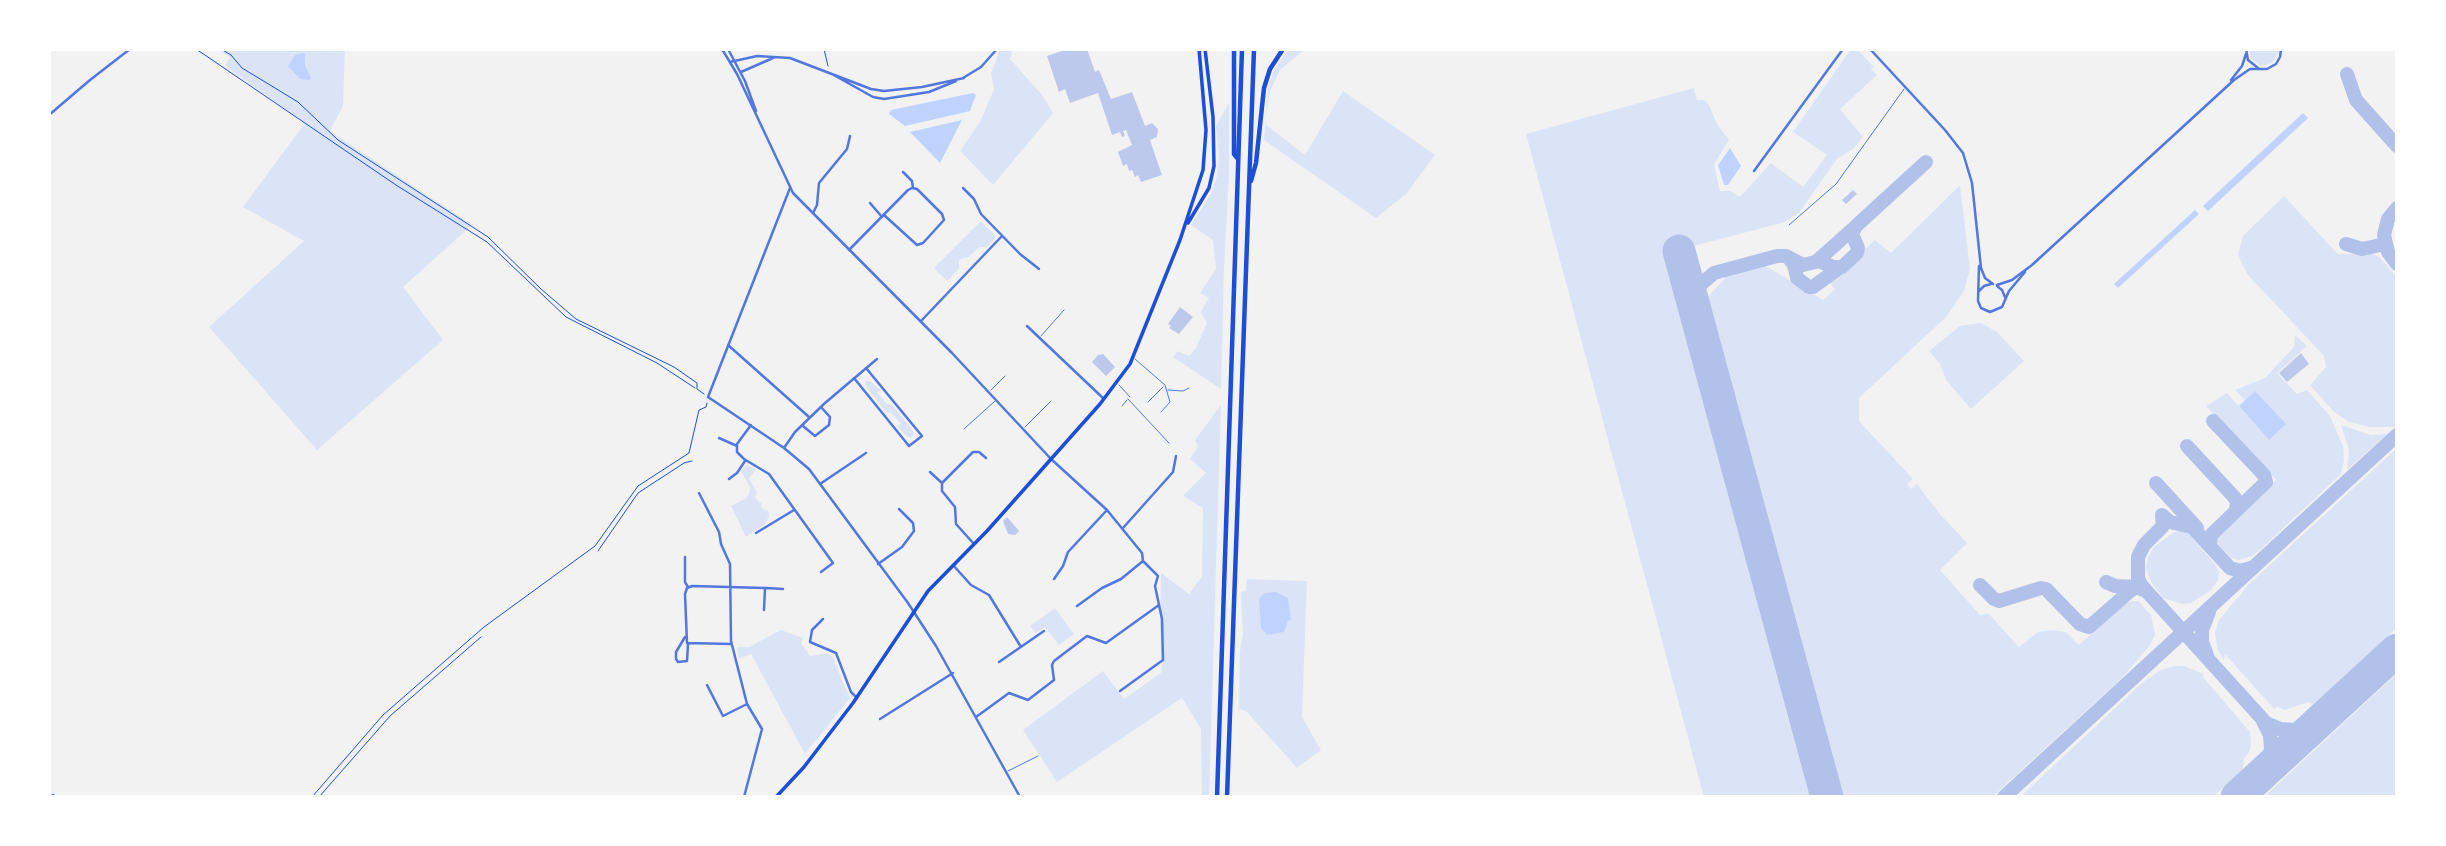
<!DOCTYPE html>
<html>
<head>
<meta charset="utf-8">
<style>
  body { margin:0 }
  #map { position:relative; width:2446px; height:846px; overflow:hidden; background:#f2f2f2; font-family:"Fira Sans Condensed",sans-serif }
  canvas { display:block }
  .frame { position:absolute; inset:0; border:51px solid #fff; pointer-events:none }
</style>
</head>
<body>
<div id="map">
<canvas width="2446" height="846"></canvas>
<div class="frame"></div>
</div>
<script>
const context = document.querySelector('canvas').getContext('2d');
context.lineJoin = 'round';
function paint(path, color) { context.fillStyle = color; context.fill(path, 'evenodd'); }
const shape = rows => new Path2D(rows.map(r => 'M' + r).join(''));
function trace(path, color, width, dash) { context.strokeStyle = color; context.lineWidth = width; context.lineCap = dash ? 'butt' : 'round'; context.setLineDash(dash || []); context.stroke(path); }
paint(shape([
  [217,49,345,49,343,106,330,131,472,225,403,287,443,340,317,450,209,327,304,241,243,207,305,123,225,66,230,57],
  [1000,49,1013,49,1010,59,1042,95,1053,113,993,185,960,151,981,120,994,89,991,74],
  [1289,49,1305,49,1280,70,1270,91,1265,124,1305,155,1343,91,1435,155,1406,194,1376,218,1264,140,1268,88,1274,70],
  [1851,49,1857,49,1874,67,1871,69,1877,75,1840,109,1863,137,1853,149,1837,159,1799,213,1785,222,1667,253,1815,797,1704,797,1526,134,1694,88,1697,100,1704,100,1709,105,1717,124,1729,140,1714,164,1720,191,1730,191,1740,197,1771,163,1803,187,1827,155,1793,132],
  [2249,49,2278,49,2278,53,2272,63,2261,66,2251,59],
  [1229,103,1229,175,1224,268,1221,389,1173,357,1178,351,1189,356,1196,348,1207,323,1201,312,1209,298,1200,293,1216,269,1213,240,1191,225,1212,192,1217,176,1219,155,1216,126],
  [1960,185,1970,269,1964,291,1946,317,1859,398,1859,421,1913,479,1907,484,1911,489,1917,484,1939,513,1967,543,1940,570,1980,615,1988,613,2019,647,2038,632,2053,630,2066,632,2079,645,2126,603,2132,601,2138,601,2151,615,2155,635,2150,645,2123,677,1992,797,1837,797,1704,301,1728,275,1764,265,1823,300,1835,289,1829,282,1875,240,1891,253],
  [2284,196,2336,252,2339,254,2371,254,2378,256,2397,277,2397,424,2394,427,2369,427,2349,422,2333,411,2310,385,2326,367,2324,356,2248,275,2242,264,2238,254,2243,236],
  [981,221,995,235,995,239,987,247,979,247,969,257,962,258,959,261,959,269,947,281,934,268],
  [1981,323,1997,332,2024,361,1971,409,1946,380,1940,364,1929,351,1960,326],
  [2295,335,2307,346,2277,373,2297,394,2307,390,2330,416,2343,446,2344,460,2341,474,2260,550,2252,556,2239,560,2231,558,2219,545,2216,537,2276,480,2206,406,2227,393,2269,440,2255,391,2245,400,2235,390,2265,378,2294,347],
  [869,380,881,391,877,392,887,404,892,405,911,428,914,433,912,438,906,436,897,426,901,424,891,413,886,412,866,387,865,382],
  [1221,405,1209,797,1202,797,1201,729,1182,698,1057,782,1023,730,1103,671,1124,699,1162,672,1160,629,1161,573,1189,594,1202,576,1203,508,1183,496,1206,473,1190,459,1198,446,1195,440],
  [2341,425,2371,435,2387,434,2347,470,2349,450],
  [2397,448,2397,628,2313,705,2309,702,2285,710,2277,707,2274,709,2225,654,2224,660,2218,650,2215,633,2219,620,2249,584],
  [746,465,756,469,749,479,757,492,755,498,762,504,761,507,769,512,769,516,765,524,746,537,731,506,745,499,749,494,750,487,741,471],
  [2181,531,2188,533,2214,563,2219,572,2218,580,2211,590,2191,603,2182,604,2163,598,2151,582,2146,568,2148,557,2154,547,2174,532],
  [1247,579,1307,581,1302,717,1321,750,1297,768,1246,711,1239,709,1240,651,1243,634,1241,592,1246,591],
  [1055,608,1074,634,1059,645,1045,627,1036,633,1030,626],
  [781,630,803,638,801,643,810,656,827,653,832,656,850,698,805,754,751,654,739,659,737,647,749,647],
  [2174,666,2184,666,2204,674,2203,677,2250,732,2251,740,2250,750,2244,759,2243,769,2213,797,2020,797,2143,682,2161,670],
  [2397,674,2397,797,2264,797,2391,679]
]), '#dbe4f7');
paint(shape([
  [303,53,305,54,305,66,311,78,309,80,300,79,288,66,295,55],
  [973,93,976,95,970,111,905,126,889,114,891,110],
  [2303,113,2308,118,2208,211,2203,206],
  [962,120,940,163,910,132],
  [1730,148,1741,166,1728,185,1724,185,1718,165],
  [2195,210,2199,214,2118,288,2114,284],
  [2255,391,2286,424,2269,440,2239,406],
  [1276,592,1288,598,1291,620,1288,621,1284,632,1267,635,1261,628,1259,599,1265,593]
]), '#bfd3fe');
trace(shape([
  [2347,74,2356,100,2397,146],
  [2397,208,2388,219,2384,235,2388,252,2397,264],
  [2346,244,2362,249,2385,244],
  [1789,258,1794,265,1797,278,1809,287,1813,287,1839,268],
  [1817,261,1854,228],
  [1693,304,1699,286,1714,273,1777,256,1786,256,1803,265,1819,261,1833,267,1842,267,1857,253,1858,248,1852,234,1856,226,1926,162],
  [2187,446,2235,498,2237,502,2236,511],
  [2156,483,2197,528],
  [2162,515,2163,526,2144,545,2138,557,2138,578,2141,585,2266,723,2280,729,2296,730,2313,725,2326,716],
  [2162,515,2170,522,2192,527,2230,568,2240,571,2254,567],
  [2210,546,2211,535,2266,482,2264,475,2213,421],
  [2106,582,2115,586,2139,587],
  [1980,585,1994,599,1999,601,2041,588,2046,589,2080,624,2089,627,2130,591,2137,587,2146,591],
  [2207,655,2202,642,2202,630,2209,612],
  [2258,778,2267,763,2271,749,2270,735,2263,721],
  [2004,797,2397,435]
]), '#b2c1ea', 14);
trace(shape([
  [1679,251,1827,797],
  [2237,797,2397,650]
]), '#b2c1ea', 33);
paint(shape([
  [1068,49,1087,49,1095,72,1099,70,1111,99,1132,92,1145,126,1152,123,1158,129,1157,137,1150,140,1162,175,1141,182,1138,175,1135,177,1132,170,1129,171,1127,164,1123,166,1118,152,1132,145,1126,130,1123,131,1125,136,1122,137,1120,132,1112,135,1098,93,1070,103,1065,89,1059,92,1047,56],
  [1853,190,1857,194,1846,204,1842,200],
  [1180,307,1193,317,1179,334,1169,328,1171,326,1168,324],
  [2301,353,2309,364,2287,382,2279,373],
  [1103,354,1115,367,1106,376,1092,362,1098,355],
  [1007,517,1019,531,1015,535,1008,534,1003,521]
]), '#bdc9ec');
trace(shape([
  [196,49,396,185,487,242,566,317,657,363,695,388],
  [221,49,231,55,242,68,298,102,338,140,488,237,541,289,576,319,674,367,697,383,697,389,704,394],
  [824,49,828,66],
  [598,551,638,493,684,463,692,461],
  [312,797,383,715,484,627,595,546,638,486,689,453,699,410,706,407,707,403],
  [319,797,390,716,481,637]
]), '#1d4ed8', 1);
trace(shape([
  [1789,225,1836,184,1904,89],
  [1041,336,1064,310],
  [1135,359,1165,385,1170,402,1161,412],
  [1119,385,1130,397],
  [991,390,1005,376],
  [1168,390,1183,391,1189,388],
  [1128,399,1169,443],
  [1148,402,1163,387],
  [1122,406,1127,400],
  [1025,427,1051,401],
  [964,429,995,401],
  [1008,771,1038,756]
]), '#5277de', 1);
trace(shape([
  [1754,171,1843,49],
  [903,172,912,181,913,188],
  [790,188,708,397,784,448,809,469,908,603,936,646,1020,797],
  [963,188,974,199,981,214,1020,254,1039,269],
  [870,203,882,217],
  [813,213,817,205,819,183,847,149,850,136],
  [849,250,908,190,912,188,917,189,942,214,944,220,923,243,917,245,884,215],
  [921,321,1002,236],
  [1027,326,1104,399],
  [728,345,809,417],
  [854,378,909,446,922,436,866,368],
  [751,425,737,444,737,452,744,459,769,474,833,563,821,572],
  [803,426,815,436,829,425,830,417,821,407],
  [719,438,737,446],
  [784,448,795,432,825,403,877,359],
  [1051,459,1107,510,1142,553,1143,561],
  [930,472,942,483],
  [729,479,737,473,745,461],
  [820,484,866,453],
  [699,493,719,532,721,544,730,564,731,641,747,704,762,729,744,797],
  [1123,528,1173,472,1176,456],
  [756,533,794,510],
  [974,544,956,524,955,507,942,491,942,483,973,452,979,452,986,458],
  [685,557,685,582,688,587],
  [878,564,902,547,914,531,913,523,899,509],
  [953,565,971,585,989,595,1021,647],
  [1054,579,1063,566,1068,552,1107,510],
  [766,588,783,589],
  [1077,606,1102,588,1121,579,1143,561],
  [823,619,812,630,810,642,836,653,851,692,857,698],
  [685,637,676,652,676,659,678,662,687,661,688,644],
  [731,644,687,643,685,594,687,588,692,586,765,588,764,610],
  [999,662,1044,631],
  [707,685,723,716,747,704],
  [1120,691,1163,660,1162,619,1155,586,1158,576,1143,561],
  [976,717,1009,693,1028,700,1054,680,1052,665,1054,661,1087,636,1106,643,1159,605],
  [880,719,953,673],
  [51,797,53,795,55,797]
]), '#5277de', 2.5);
trace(shape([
  [722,49,737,74,793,193,952,353,1051,459],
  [728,49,745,81,756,111],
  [1870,49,1945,130,1963,153,1972,183,1981,268,1985,278,1993,284],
  [2246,49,2248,60,2258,68],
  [730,62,757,56,790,58,871,89,884,91,922,87,964,78],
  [741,72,773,58],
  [832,74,873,97,884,99,929,92,956,81],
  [963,78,981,67,997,49],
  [2231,80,2242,66,2246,54],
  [49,115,90,80,130,49],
  [1979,266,1978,301,1981,308,1990,312,2002,307,2009,291,2025,272],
  [1997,285,2012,280,2032,265,2234,80,2250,69,2267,69,2276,64,2280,57,2281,49],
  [1997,286,2002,290,2005,297],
  [1979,291,1984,286,1991,284]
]), '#5277de', 2.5);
trace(shape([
  [1188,223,1209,188,1214,166,1213,117,1205,49],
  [776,797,804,767,853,703,928,591,987,531,1100,404,1130,364,1180,240,1203,170,1206,130,1199,49]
]), '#1d4ed8', 3.5);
trace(shape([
  [1234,49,1234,154,1238,159],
  [1251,181,1256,163,1264,88,1270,69,1283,49],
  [1217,797,1242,49],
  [1227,797,1254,49]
]), '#1d4ed8', 4.5);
</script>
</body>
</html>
